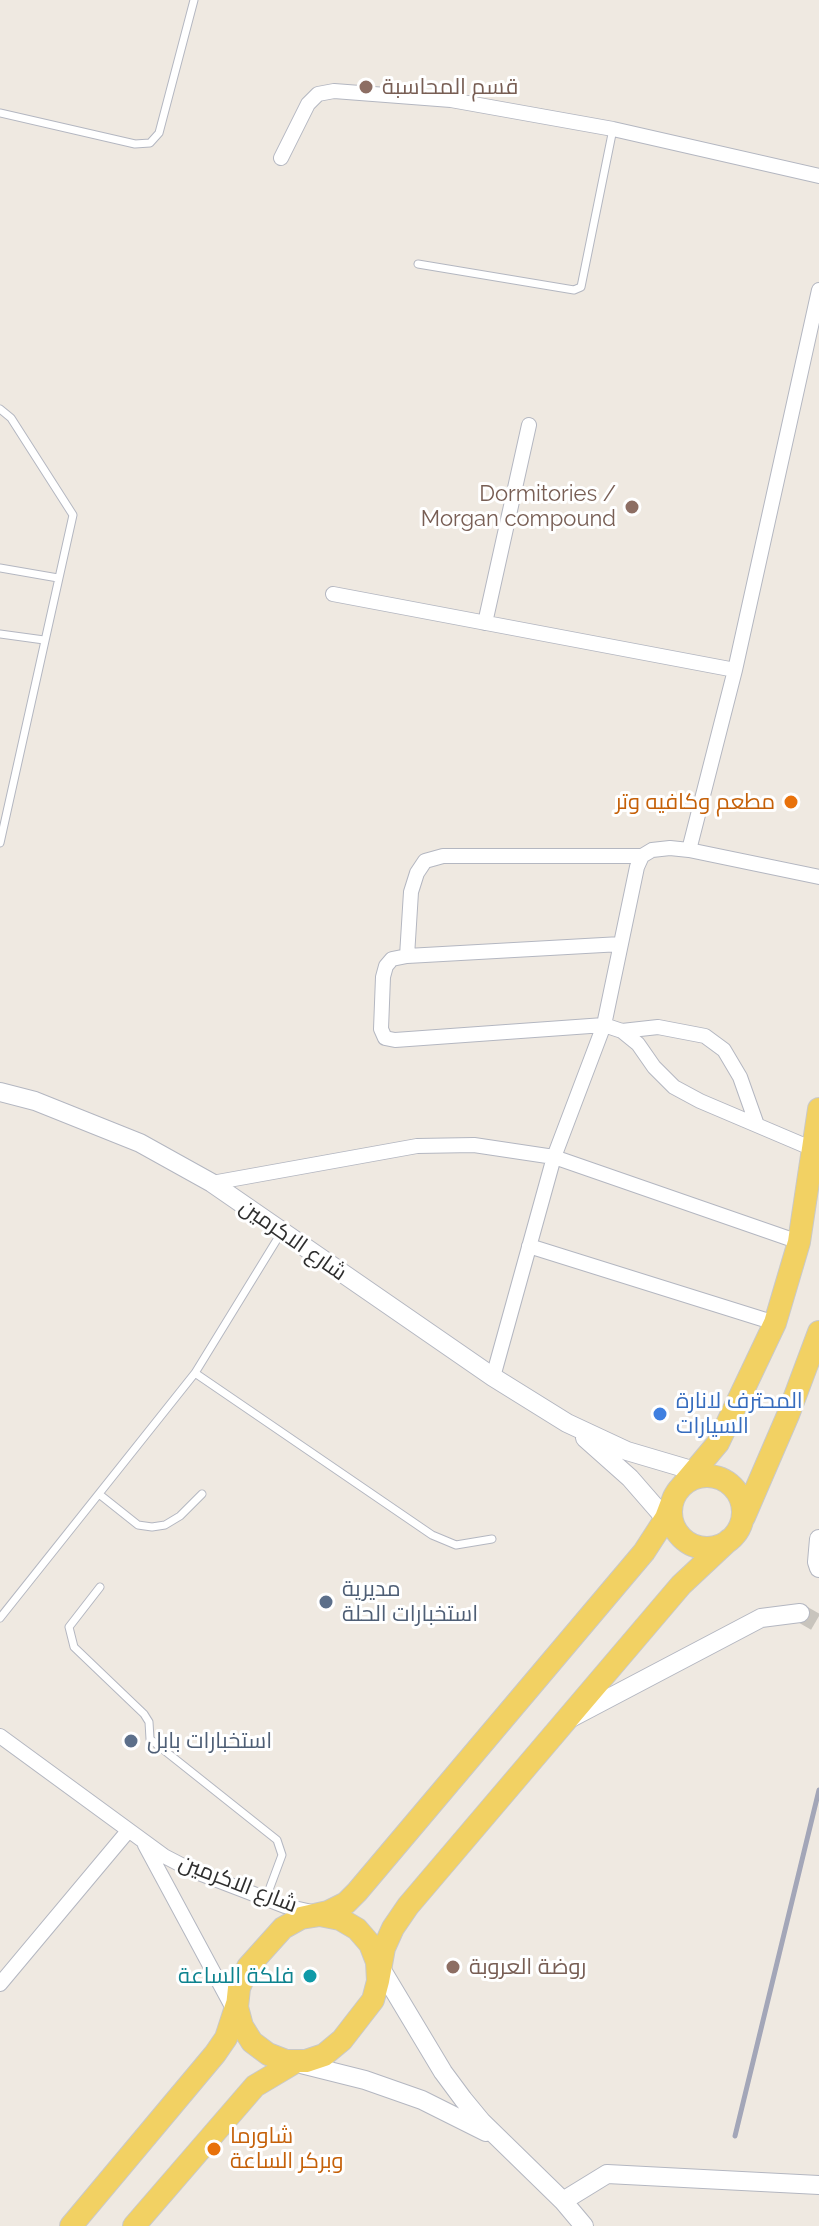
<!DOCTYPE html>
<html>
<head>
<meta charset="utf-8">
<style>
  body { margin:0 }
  canvas { display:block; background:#efe9e1 }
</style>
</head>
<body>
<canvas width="819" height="2226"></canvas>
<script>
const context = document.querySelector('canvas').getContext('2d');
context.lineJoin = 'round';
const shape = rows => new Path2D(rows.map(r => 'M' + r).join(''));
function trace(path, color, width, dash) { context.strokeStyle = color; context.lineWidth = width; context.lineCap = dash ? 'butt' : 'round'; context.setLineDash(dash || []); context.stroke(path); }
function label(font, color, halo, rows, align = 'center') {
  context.font = font + ' Raleway,Cairo,sans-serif'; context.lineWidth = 6; context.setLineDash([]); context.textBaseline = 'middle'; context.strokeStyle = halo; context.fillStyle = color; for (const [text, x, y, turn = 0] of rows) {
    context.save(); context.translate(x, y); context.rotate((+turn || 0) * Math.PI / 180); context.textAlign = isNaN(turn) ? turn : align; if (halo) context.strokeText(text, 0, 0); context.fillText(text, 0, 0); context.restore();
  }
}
trace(shape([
  [800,1613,819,1624]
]), '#c8c4bd', 18, [18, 9]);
const service = shape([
  [0,113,135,144,150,143,159,133,194,0],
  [418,264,574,290,581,287,613,129],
  [0,409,11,418,73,515,0,843],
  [0,568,58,578],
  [0,634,44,640],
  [195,1373,432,1535,456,1545,492,1539],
  [99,1494,138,1525,152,1527,165,1525,180,1516,202,1494],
  [100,1587,69,1627,74,1647,144,1714,149,1722,150,1739,277,1840,282,1855,266,1898],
  [0,1618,195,1373,281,1233]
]);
const minor = shape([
  [281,158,308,104,318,94,334,91,451,100,613,129,819,176],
  [333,594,735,670,689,850,819,877],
  [485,623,529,425],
  [735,670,819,290],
  [621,944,407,956,392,959,386,966,383,977,381,1029,385,1038,395,1040,604,1025,622,1031,638,1044,654,1067,674,1087,700,1101,813,1149],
  [407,956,411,892,417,873,425,861,443,856,642,856],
  [622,1031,658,1027,705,1036,724,1050,740,1077,757,1125],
  [212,1183,417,1146,474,1145,554,1157,799,1242],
  [529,1246,775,1323],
  [493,1377,554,1157,604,1025,637,867,642,856,652,850,670,848,689,850],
  [0,1736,164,1856,191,1870,285,1906,312,1912],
  [145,1845,236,2014],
  [0,1984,128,1831]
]);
const tertiary = shape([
  [0,1092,35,1101,140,1143,212,1183,493,1377,567,1423,627,1451,715,1477],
  [585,1438,630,1478,677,1532],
  [819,1539,817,1562,819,1568],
  [571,1718,761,1618,800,1613],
  [377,1962,443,2072,463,2099,482,2122,563,2201,584,2226],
  [297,2063,365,2080,422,2100,486,2132],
  [563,2201,607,2174,819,2185]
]);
const primary = shape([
  '671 1512a36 36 0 1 1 72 0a36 36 0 1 1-72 0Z',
  [681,1487,718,1443,775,1323,799,1242,819,1109],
  [744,1517,788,1415,819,1332],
  [320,1915,340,1919,357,1929,370,1944,377,1962,378,1981,373,2000,342,2040,324,2055,306,2061,286,2061,268,2054,252,2042,242,2026,237,2007,239,1988,248,1967,283,1928,301,1918,320,1915],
  [301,1918,328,1912,346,1903,357,1892,644,1552,666,1518,674,1497],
  [378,1981,384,1948,393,1928,408,1906,681,1585,729,1540],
  [71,2226,215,2054,226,2038,237,2004],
  [134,2226,255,2086,297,2061]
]);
trace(service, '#b4b7c1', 9);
trace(minor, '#b4b7c1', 16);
trace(tertiary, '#b4b7c1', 20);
trace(primary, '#c9c9c9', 24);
trace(service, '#fff', 7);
trace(minor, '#fff', 14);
trace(tertiary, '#fff', 18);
trace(primary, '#f2d163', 22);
trace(shape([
  [735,2136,819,1790]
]), '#a3a6b8', 5);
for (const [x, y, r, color] of [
  [366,87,8,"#8d6e63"],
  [632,507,8,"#8d6e63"],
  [791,802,8,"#e8710a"],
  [660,1414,8,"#3f7fe0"],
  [326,1602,8,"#5c6f8a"],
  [131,1741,8,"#5c6f8a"],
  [453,1967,8,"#8d6e63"],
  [310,1976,8,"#0f9aa8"],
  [214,2149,8,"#e8710a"]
]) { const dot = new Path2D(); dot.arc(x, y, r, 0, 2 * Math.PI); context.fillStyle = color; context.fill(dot); trace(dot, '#fff', 3); }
label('22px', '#785e54', '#fff', [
  ["قسم المحاسبة",382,87],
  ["Dormitories /",616,494,"right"],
  ["Morgan compound",616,519,"right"],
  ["روضة العروبة",469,1967]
], 'left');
label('22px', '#c56008', '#fff', [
  ["مطعم وكافيه وتر",775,802],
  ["شاورما",230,2136,"left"],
  ["وبركر الساعة",230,2161,"left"]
], 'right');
label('22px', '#2e2e2e', '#fff', [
  ["شارع الاكرمين",293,1240,35],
  ["شارع الاكرمين",238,1884,21]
]);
label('22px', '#366cbe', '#fff', [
  ["المحترف لانارة",676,1401],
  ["السيارات",676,1426]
], 'left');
label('22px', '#4e5e75', '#fff', [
  ["مديرية",342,1589],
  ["استخبارات الحلة",342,1614],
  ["استخبارات بابل",147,1741]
], 'left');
label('22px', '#0d838f', '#fff', [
  ["فلكة الساعة",294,1976]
], 'right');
</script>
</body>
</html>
